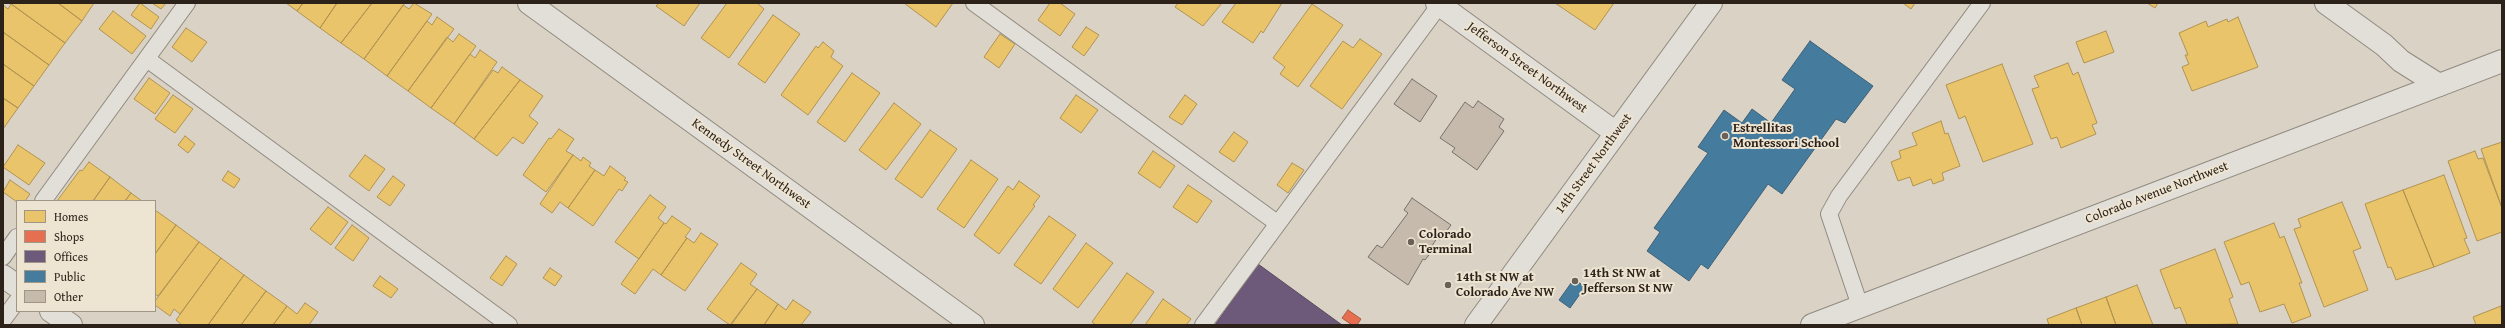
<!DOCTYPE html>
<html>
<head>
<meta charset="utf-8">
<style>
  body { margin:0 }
  #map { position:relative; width:2505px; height:328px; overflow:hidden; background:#dad2c4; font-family:"Gentium Book Plus",serif }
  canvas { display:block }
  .frame { position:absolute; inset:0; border:4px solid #2d221a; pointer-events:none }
  .legend { position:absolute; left:16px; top:200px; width:140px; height:112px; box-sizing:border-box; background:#ede4d2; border:1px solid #a09688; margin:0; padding:5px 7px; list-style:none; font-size:12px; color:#2d221a }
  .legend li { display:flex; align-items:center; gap:8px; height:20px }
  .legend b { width:20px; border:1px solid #a09688 }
</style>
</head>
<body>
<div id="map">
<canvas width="2505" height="328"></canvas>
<div class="frame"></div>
<ul class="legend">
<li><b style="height:11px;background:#e9c46a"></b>Homes</li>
<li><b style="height:11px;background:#e76f51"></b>Shops</li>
<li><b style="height:11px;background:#6d597a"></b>Offices</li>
<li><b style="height:11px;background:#457b9d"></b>Public</li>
<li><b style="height:11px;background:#c6baad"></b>Other</li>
</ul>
</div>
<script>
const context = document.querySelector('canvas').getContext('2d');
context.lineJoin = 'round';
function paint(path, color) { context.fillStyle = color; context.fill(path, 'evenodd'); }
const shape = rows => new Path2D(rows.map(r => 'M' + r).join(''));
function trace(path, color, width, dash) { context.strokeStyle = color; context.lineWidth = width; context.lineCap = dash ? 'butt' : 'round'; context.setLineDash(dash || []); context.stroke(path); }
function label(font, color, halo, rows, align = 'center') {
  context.font = font + ' "Gentium Book Plus",serif'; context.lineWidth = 4; context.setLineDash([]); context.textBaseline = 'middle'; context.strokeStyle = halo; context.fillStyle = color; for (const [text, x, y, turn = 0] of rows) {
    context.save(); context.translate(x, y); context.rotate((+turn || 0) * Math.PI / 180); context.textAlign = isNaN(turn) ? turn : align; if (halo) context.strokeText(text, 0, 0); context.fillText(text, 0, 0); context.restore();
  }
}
const homes = shape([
  [10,3,58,3,82,21,65,43,10,3],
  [58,3,94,3,82,21,58,3],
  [140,3,159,17,151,29,131,15,140,3],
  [152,3,166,3,161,9,152,3],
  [286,3,303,3,297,11,286,3],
  [303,3,337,3,320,28,297,11,303,3],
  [337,3,372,3,341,43,320,28,337,3],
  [372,3,405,3,364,59,341,43,372,3],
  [414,3,432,14,387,76,364,59,403,5,409,9,414,3],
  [659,3,700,3,684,26,656,6,659,3],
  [727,3,757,3,764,9,729,58,701,38,727,3],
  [904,3,953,3,936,27,904,3],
  [1050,3,1060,3,1075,14,1060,36,1038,20,1050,3],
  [1178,3,1222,3,1203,26,1175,7,1178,3],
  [1236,3,1282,3,1263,33,1261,31,1253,43,1222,22,1236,3],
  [1555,3,1614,3,1595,30,1555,3],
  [1903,3,1915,3,1911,9,1903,3],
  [2147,3,2158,3,2155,8,2147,3],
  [11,4,65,43,49,65,3,32,3,5,8,9,11,4],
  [1312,4,1343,25,1298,87,1280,74,1285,67,1273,58,1312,4],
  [113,11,146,36,132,54,99,29,113,11],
  [773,15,800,34,765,83,738,64,773,15],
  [437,17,454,29,408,91,387,76,427,21,432,25,437,17],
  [2238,17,2258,67,2192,91,2182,67,2189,64,2185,55,2188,55,2179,33,2206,21,2208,27,2227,19,2228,22,2238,17],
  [1086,27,1099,35,1084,56,1072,47,1086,27],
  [186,28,207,42,192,62,172,47,186,28],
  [2106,31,2114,52,2084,63,2076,42,2106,31],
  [3,32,49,65,34,86,3,64,3,32],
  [459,34,476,46,431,108,408,91,447,37,453,42,459,34],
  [1000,34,1015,44,999,68,984,57,1000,34],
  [1360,39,1382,54,1342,109,1310,86,1343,41,1353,48,1360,39],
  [823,42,834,51,831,57,843,66,808,115,781,95,816,46,818,48,823,42],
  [480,50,497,62,454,124,431,108,470,54,475,58,480,50],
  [2068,63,2073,75,2078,72,2097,123,2092,125,2096,134,2061,148,2057,137,2051,139,2032,89,2039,87,2034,76,2068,63],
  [3,64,34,86,18,108,3,98,3,64],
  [2002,64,2033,144,1983,162,1965,116,1959,119,1946,85,2002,64],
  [502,67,520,80,474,139,454,124,493,70,498,73,502,67],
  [852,73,880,93,845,142,817,122,852,73],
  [149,78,170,93,155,114,134,99,149,78],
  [520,80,543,96,529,116,538,123,523,144,513,137,497,156,474,139,520,80],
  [173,95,193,109,175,133,155,119,173,95],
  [1076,95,1098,110,1081,133,1060,118,1076,95],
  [1185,95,1197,104,1182,125,1169,117,1185,95],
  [3,98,18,108,3,129,3,98],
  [894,103,921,124,886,170,859,150,894,103],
  [1941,121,1945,134,1948,133,1960,166,1942,173,1944,180,1933,184,1931,179,1913,186,1910,177,1898,181,1891,162,1901,158,1899,151,1917,145,1912,133,1941,121],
  [559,129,574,139,566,151,573,155,546,192,523,175,549,138,551,139,559,129],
  [930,130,957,149,922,198,895,179,930,130],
  [1234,132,1248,142,1234,162,1219,152,1234,132],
  [185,136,195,144,188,153,178,145,185,136],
  [2502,142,2502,208,2481,149,2502,142],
  [18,145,45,163,29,185,3,167,18,145],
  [1153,151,1175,166,1160,188,1138,173,1153,151],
  [2475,151,2478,159,2483,158,2502,208,2502,232,2477,241,2448,161,2475,151],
  [365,155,385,169,369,191,349,176,365,155],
  [573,155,581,161,583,157,591,163,589,166,595,170,568,208,560,202,552,213,540,204,573,155],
  [971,160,998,179,964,228,937,209,971,160],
  [89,162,110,177,93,201,57,201,80,170,82,171,89,162],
  [1292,163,1304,170,1288,193,1277,185,1292,163],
  [610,166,626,178,624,180,628,182,622,191,619,189,593,226,568,208,595,170,604,176,610,166],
  [228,171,240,179,234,188,222,180,228,171],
  [2444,175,2467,238,2464,239,2470,253,2434,267,2403,190,2444,175],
  [393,176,405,185,390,206,377,197,393,176],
  [110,177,131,193,125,201,93,201,110,177],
  [10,180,30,194,25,201,17,202,3,192,10,180],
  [1019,181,1040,196,1033,205,1035,206,999,254,974,235,1008,186,1013,190,1019,181],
  [1188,185,1212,201,1197,223,1173,207,1188,185],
  [2403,190,2434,267,2396,280,2391,267,2388,268,2365,204,2403,190],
  [131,193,142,201,125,201,131,193],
  [650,195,666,207,658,218,664,223,639,259,615,242,650,195],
  [2342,202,2361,248,2353,251,2368,290,2324,307,2294,229,2301,227,2298,219,2342,202],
  [328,207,348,222,331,245,310,229,328,207],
  [155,210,176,225,155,254,155,210],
  [672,216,691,229,685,237,687,238,661,275,653,269,635,294,621,284,664,223,666,224,672,216],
  [1049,216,1076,235,1041,284,1014,265,1049,216],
  [2274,223,2280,238,2284,236,2302,283,2299,283,2311,316,2292,323,2284,304,2260,312,2249,282,2241,285,2224,242,2274,223],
  [176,225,199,242,158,296,155,294,155,254,176,225],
  [352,225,369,238,353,261,335,248,352,225],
  [701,233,718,244,685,291,661,275,687,238,694,243,701,233],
  [199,242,221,258,180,314,174,309,170,316,155,305,155,301,199,242],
  [1086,243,1113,263,1078,308,1053,289,1086,243],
  [2215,249,2233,297,2229,299,2238,324,2187,325,2180,307,2175,309,2160,270,2215,249],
  [506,256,517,264,502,286,490,278,506,256],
  [221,258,244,275,208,325,182,325,176,320,221,258],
  [741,263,757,274,750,284,757,289,730,325,707,309,741,263],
  [550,268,562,276,555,286,543,278,550,268],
  [1127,273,1154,292,1130,325,1096,325,1092,322,1127,273],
  [244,275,266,291,241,325,208,325,244,275],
  [380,276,398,289,391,298,373,286,380,276],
  [2137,285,2153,325,2116,325,2106,297,2137,285],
  [757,289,778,304,764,325,731,325,757,289],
  [266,291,287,306,273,325,241,325,266,291],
  [2106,297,2116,325,2082,325,2076,308,2106,297],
  [1163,299,1191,319,1186,325,1145,325,1163,299],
  [793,300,811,312,801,325,764,325,778,304,786,310,793,300],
  [305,303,318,312,309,325,273,325,287,306,297,314,305,303],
  [2501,306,2502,325,2476,325,2473,317,2501,306],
  [2076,308,2082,325,2049,325,2047,319,2076,308]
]);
paint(homes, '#e9c46a');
trace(homes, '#b19352', 1);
const shops = shape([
  [1348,310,1361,319,1357,325,1352,325,1342,318,1348,310]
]);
paint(shops, '#e76f51');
trace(shops, '#af5840', 1);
const offices = shape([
  [1258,264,1342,325,1215,325,1258,264]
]);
paint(offices, '#6d597a');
trace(offices, '#5a485d', 1);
const public = shape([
  [1810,41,1873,86,1845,123,1836,119,1782,194,1768,184,1708,269,1701,264,1689,281,1647,251,1660,232,1654,228,1708,153,1698,147,1724,110,1742,123,1752,109,1771,123,1795,89,1782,80,1810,41],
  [1574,279,1585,287,1570,308,1559,300,1574,279]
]);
paint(public, '#457b9d');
trace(public, '#3e6076', 1);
const building = shape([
  [1412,79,1437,96,1420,122,1394,104,1412,79],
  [1478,101,1504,119,1499,127,1504,131,1477,170,1452,152,1455,148,1440,138,1465,102,1473,108,1478,101],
  [1412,198,1451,225,1440,240,1437,238,1430,249,1432,251,1425,260,1423,259,1408,285,1368,257,1377,245,1382,248,1408,213,1404,210,1412,198]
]);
paint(building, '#c6baad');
trace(building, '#78726a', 1);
const service = shape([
  [974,3,1277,223],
  [147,59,509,325],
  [43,201,187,3],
  [3,257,17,237],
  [1860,306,1829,214,1839,196,1982,3],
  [3,320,17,301],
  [1203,325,1441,3]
]);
const minor = shape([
  [1437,3,1616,133],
  [2326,3,2384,45,2401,61,2439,85],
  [3,276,17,286],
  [51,311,71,325]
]);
const tertiary = shape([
  [529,3,973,325],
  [1476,325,1711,3],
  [1812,325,2502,61]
]);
trace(service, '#908a81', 18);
trace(minor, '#908a81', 24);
trace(tertiary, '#908a81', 24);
trace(service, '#e2dfd8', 16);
trace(minor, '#e2dfd8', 22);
trace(tertiary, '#e2dfd8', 22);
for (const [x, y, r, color] of [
  [1725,136,4,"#6a6056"],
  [1411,242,4,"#6a6056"],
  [1575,281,4,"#6a6056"],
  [1448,285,4,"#6a6056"]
]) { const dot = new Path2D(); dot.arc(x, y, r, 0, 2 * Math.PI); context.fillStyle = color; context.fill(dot); trace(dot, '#ede4d2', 1.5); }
label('13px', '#2d221a', '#ede4d2', [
  ["Jefferson Street Northwest",1527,68,36],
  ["Kennedy Street Northwest",751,164,36],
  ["14th Street Northwest",1594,164,-54],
  ["Colorado Avenue Northwest",2157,193,-21]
]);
label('bold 13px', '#2d221a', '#ede4d2', [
  ["Estrellitas",1733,129],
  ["Montessori School",1733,144],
  ["Colorado",1419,235],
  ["Terminal",1419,250],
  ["14th St NW at",1583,274],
  ["Jefferson St NW",1583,289],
  ["14th St NW at",1456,278],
  ["Colorado Ave NW",1456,293]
], 'left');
</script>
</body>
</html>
